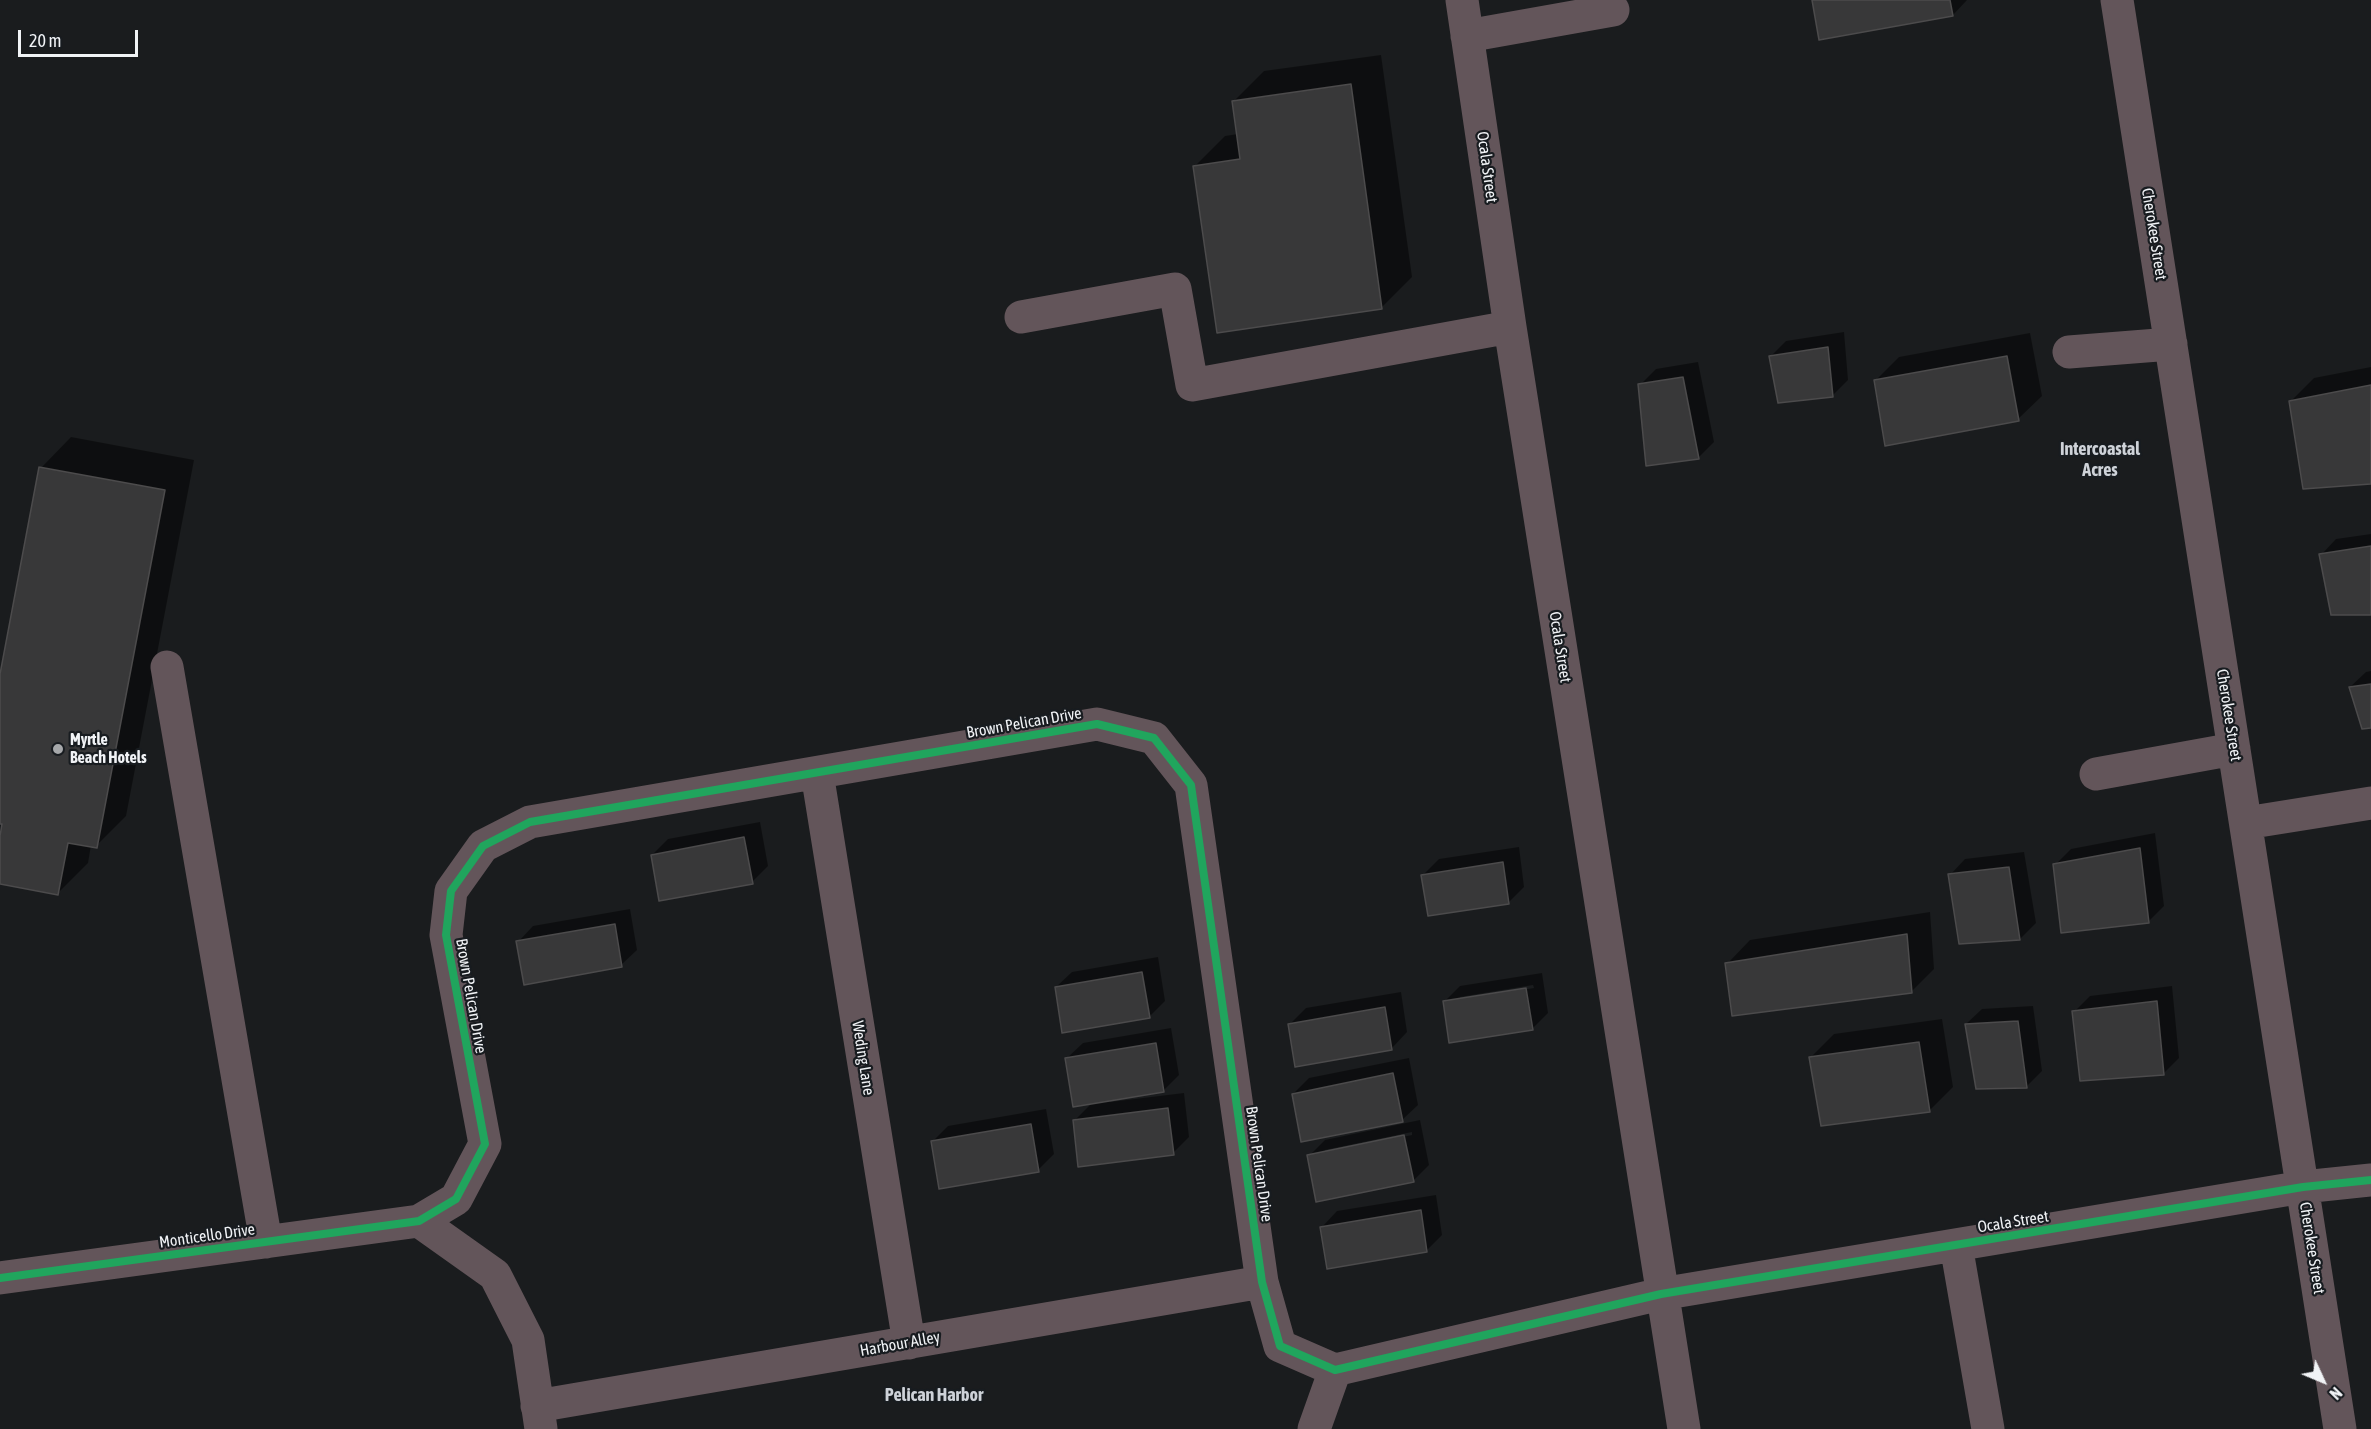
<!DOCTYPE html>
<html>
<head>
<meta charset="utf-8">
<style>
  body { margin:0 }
  #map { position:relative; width:2371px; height:1429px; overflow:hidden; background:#1a1c1e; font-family:"Asap Condensed",sans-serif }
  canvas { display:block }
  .north { position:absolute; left:2293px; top:1351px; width:60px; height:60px; -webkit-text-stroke:4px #181c20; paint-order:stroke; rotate:134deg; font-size:16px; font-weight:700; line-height:24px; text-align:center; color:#f1f3f6 }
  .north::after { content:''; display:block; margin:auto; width:21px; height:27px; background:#f1f3f6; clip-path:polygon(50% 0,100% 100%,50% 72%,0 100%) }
  .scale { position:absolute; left:18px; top:30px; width:120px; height:27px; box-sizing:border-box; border:3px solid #f1f3f6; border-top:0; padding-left:8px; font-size:18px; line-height:21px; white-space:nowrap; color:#f1f3f6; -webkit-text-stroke:4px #181c20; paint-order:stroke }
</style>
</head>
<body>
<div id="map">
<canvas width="2371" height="1429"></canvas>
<div class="north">N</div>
<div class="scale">20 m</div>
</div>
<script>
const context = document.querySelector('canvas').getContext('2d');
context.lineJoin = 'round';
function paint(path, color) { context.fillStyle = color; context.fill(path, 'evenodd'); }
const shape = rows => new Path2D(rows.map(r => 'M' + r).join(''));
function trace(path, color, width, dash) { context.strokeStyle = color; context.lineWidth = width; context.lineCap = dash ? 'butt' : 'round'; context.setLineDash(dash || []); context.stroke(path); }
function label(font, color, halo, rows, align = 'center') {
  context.font = font + ' "Asap Condensed",sans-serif'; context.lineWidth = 4.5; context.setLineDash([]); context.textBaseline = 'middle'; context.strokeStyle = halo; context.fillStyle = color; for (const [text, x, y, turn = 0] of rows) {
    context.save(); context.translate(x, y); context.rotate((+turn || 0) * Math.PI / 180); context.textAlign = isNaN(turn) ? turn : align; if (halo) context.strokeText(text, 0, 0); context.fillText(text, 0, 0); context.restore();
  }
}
paint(shape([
  [1813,0,1967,0,1953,15],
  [1381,55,1412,277,1382,307,1195,166,1225,136,1238,134,1233,102,1264,71],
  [1844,332,1848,380,1832,396,1770,357,1786,341],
  [2030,333,2042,396,2018,419,1875,381,1899,357],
  [1698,362,1714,442,1698,458,1640,385,1656,369],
  [2371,367,2371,482,2291,401,2314,378],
  [71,437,194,460,126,816,96,846,91,845,88,863,58,893,0,882,0,844,4,823,0,822,0,682,41,468],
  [2371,534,2371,613,2321,555,2336,539],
  [2371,671,2371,726,2350,687,2366,672],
  [760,822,768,866,752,882,652,855,668,839],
  [2155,833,2164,906,2148,922,2055,865,2071,849],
  [1519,847,1524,887,1508,903,1423,875,1439,859],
  [2024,852,2036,923,2020,939,1950,875,1965,859],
  [630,909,637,950,621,965,518,942,533,926],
  [1930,912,1934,969,1911,992,1727,964,1750,940],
  [1158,957,1165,1001,1149,1017,1056,987,1072,972],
  [1542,973,1548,1013,1532,1029,1444,1002,1460,986],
  [1533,985,1534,988,1460,1000,1460,997],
  [2172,986,2179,1058,2163,1074,2074,1012,2090,996],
  [1401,992,1407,1032,1392,1048,1290,1024,1306,1008],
  [2033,1006,2042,1071,2026,1087,1966,1024,1982,1009],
  [1942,1019,1953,1087,1930,1110,1811,1057,1834,1034],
  [1171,1028,1179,1075,1163,1091,1110,1100,1110,1102,1184,1093,1189,1137,1173,1153,1074,1121,1092,1103,1067,1058,1083,1043],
  [1409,1058,1418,1105,1402,1120,1293,1094,1309,1078],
  [1046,1109,1054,1154,1038,1170,932,1142,948,1126],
  [1420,1120,1429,1165,1413,1181,1309,1156,1325,1140],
  [1412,1132,1412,1135,1325,1153,1325,1150],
  [1436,1195,1442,1235,1427,1250,1322,1227,1337,1211]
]), '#0007');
const building = shape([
  [1812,0,1950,0,1953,16,1819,40,1812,0],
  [1351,84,1382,309,1217,333,1193,166,1240,159,1232,101,1351,84],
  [1828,347,1833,397,1778,403,1769,356,1828,347],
  [2007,356,2019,421,1885,446,1874,380,2007,356],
  [1683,377,1699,459,1646,466,1638,384,1683,377],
  [2371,385,2371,484,2303,489,2289,401,2371,385],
  [39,467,165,490,97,848,68,843,58,895,0,884,0,836,2,824,0,824,0,674,39,467],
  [2371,546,2371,615,2331,615,2319,554,2371,546],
  [2371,684,2371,728,2362,729,2349,687,2371,684],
  [744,837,753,884,659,901,651,855,744,837],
  [2140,848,2149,923,2061,933,2053,864,2140,848],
  [1503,862,1509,904,1428,916,1421,875,1503,862],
  [2009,867,2020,940,1959,944,1948,874,2009,867],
  [615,924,622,967,524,985,516,941,615,924],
  [1907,934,1912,993,1732,1016,1725,963,1907,934],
  [1142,972,1150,1018,1062,1033,1055,987,1142,972],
  [1526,988,1533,1030,1449,1043,1443,1001,1526,988],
  [2157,1001,2164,1075,2080,1081,2072,1011,2157,1001],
  [1385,1007,1392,1050,1295,1067,1288,1024,1385,1007],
  [2018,1021,2027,1088,1976,1089,1965,1024,2018,1021],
  [1919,1042,1930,1112,1821,1126,1809,1057,1919,1042],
  [1156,1043,1164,1092,1073,1107,1065,1058,1156,1043],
  [1393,1073,1403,1122,1301,1142,1292,1094,1393,1073],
  [1168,1108,1174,1155,1078,1167,1073,1120,1168,1108],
  [1031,1124,1039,1172,939,1189,931,1141,1031,1124],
  [1404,1135,1414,1182,1316,1202,1307,1155,1404,1135],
  [1421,1210,1427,1252,1327,1269,1320,1227,1421,1210]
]);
paint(building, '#383839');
trace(building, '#4c4b4c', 1.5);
trace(shape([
  [1462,0,1510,327,1684,1429],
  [2117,0,2340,1429],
  [1467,36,1613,10],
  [1021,317,1175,289,1192,385,1510,327],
  [2069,352,2171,344],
  [167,667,266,1242],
  [817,773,909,1343],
  [2096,774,2234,749],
  [2246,823,2371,803],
  [419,1221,495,1275,528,1340,541,1429],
  [1956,1245,1988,1429],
  [0,1278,419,1221,456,1199,485,1144,446,935,451,891,483,846,530,822,1097,724,1154,738,1191,785,1262,1282,1280,1346,1335,1370,1661,1294,2303,1187,2371,1180],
  [537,1406,1262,1282],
  [1314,1429,1335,1370]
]), '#63555a', 33);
trace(shape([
  [0,1278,419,1221,456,1199,485,1144,446,935,451,891,483,846,530,822,1097,724,1154,738,1191,785,1262,1282,1280,1346,1335,1370,1661,1294,2303,1187,2371,1180]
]), '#20a55d', 8);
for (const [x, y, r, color] of [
  [58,749,6,"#a6a8aa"]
]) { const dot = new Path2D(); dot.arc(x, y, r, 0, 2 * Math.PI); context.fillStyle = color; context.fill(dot); trace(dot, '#181c20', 2); }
label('16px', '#f1f3f6', '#181c20', [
  ["Ocala Street",1487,167,82],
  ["Cherokee Street",2154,234,81],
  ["Ocala Street",1560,647,81],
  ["Cherokee Street",2229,715,81],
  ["Brown Pelican Drive",1024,723,-10],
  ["Brown Pelican Drive",471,996,80],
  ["Weding Lane",863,1058,81],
  ["Brown Pelican Drive",1259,1164,82],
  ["Ocala Street",2013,1222,-9],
  ["Monticello Drive",207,1236,-8],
  ["Cherokee Street",2312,1248,81],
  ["Harbour Alley",900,1344,-10]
]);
label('bold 16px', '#f1f3f6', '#181c20', [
  ["Myrtle",70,740],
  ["Beach Hotels",70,758]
], 'left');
label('bold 18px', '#ced2d8', '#181c20', [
  ["Intercoastal",2100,449],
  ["Acres",2100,470],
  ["Pelican Harbor",934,1395]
]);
</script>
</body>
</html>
